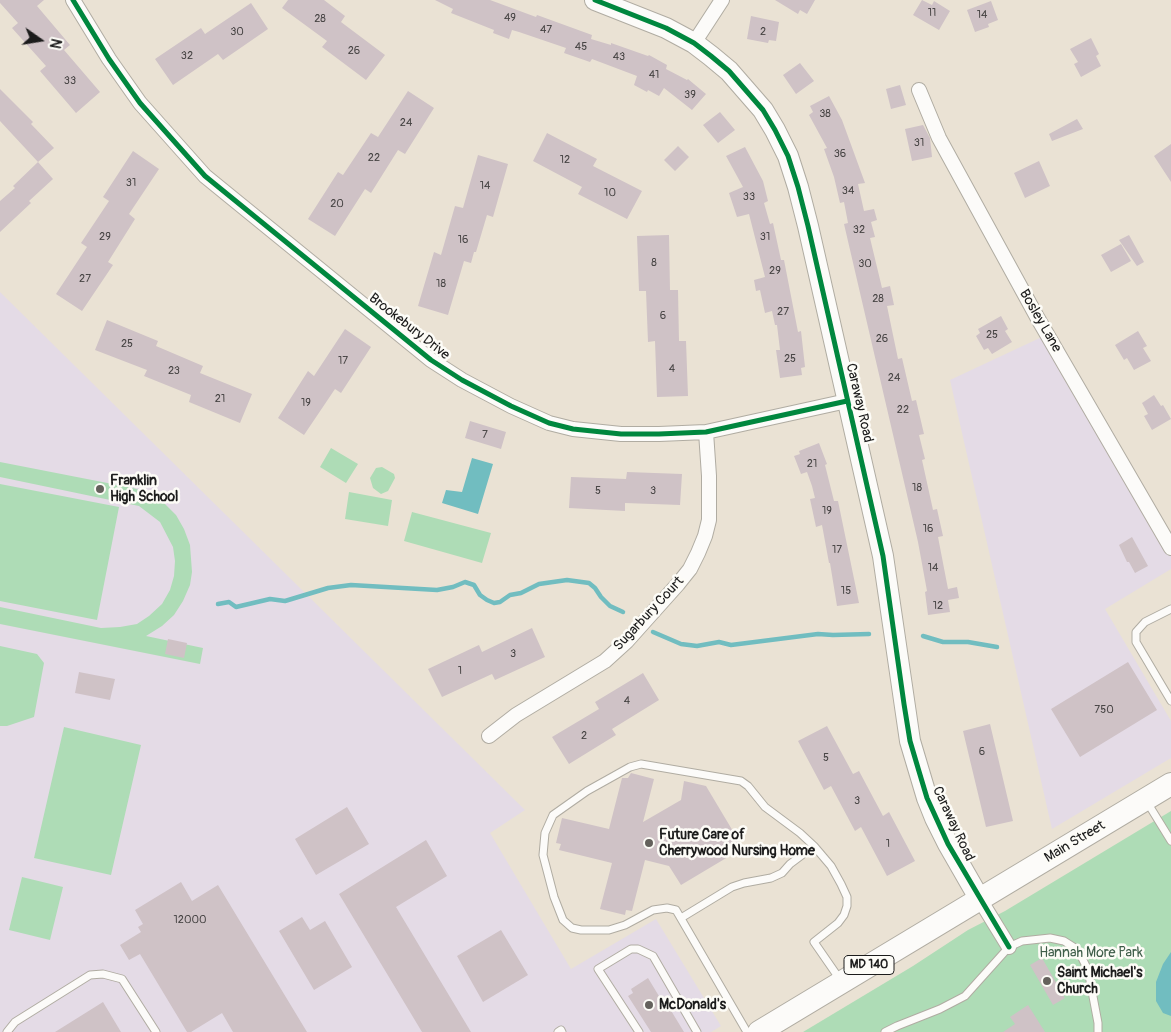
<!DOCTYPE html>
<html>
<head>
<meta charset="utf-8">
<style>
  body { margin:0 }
  #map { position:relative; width:1171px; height:1032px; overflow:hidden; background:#eae2d4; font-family:Pangolin,sans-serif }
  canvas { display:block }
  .north { position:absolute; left:15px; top:15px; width:50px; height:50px; -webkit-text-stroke:4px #fdfcf7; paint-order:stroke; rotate:103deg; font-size:14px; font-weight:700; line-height:20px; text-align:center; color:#1c1c1c }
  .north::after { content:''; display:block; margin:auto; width:18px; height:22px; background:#1c1c1c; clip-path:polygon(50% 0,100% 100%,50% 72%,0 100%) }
</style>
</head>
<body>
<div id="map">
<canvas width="1171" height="1032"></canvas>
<div class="north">N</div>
</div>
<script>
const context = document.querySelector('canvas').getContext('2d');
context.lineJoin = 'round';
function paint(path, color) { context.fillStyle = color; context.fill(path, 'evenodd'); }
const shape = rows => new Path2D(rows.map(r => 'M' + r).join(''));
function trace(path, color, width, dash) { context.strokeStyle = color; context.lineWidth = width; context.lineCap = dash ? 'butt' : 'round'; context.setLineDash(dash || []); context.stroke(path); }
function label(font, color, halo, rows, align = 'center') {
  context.font = font + ' Pangolin,sans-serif'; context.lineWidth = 5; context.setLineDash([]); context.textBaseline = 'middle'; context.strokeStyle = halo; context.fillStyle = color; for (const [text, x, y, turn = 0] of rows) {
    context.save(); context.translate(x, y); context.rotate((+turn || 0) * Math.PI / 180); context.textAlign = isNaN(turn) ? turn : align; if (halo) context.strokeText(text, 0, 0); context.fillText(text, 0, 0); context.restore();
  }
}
paint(shape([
  [0,292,525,810,490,833,571,969,656,919,721,1026,711,1032,0,1032],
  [1044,336,1171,555,1171,569,1105,609,1171,721,1171,758,1052,829,950,380]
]), '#e4dbe6');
paint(shape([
  [331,448,358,464,346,483,320,467],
  [0,462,133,488,152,494,164,503,176,515,184,529,190,545,192,572,190,585,183,601,174,615,162,626,146,636,203,648,200,664,0,624,0,607,101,628,120,627,137,624,149,616,162,604,170,590,174,576,175,561,173,547,160,522,139,506,0,477],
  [382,467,394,474,395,478,388,491,381,494,373,488,370,478,376,468],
  [0,484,119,507,97,620,0,601],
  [349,492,392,500,388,526,345,519],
  [412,512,491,533,482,563,404,541],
  [0,646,37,654,44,663,34,717,7,726,0,726],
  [64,727,141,745,111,875,34,858],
  [1171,811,1171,1032,803,1032,913,966,968,930,1005,911],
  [22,877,63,887,50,940,9,930]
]), '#aedcb6');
paint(shape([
  [472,458,493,464,478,514,442,503,446,490,462,492],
  [1171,952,1171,1016,1163,1013,1156,1001,1156,982,1163,964]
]), '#71bdc0');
trace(shape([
  [218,604,229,602,236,607,270,599,285,601,328,588,351,585,437,590,453,587,465,582,474,585,480,595,487,600,494,603,500,602,510,595,521,593,539,584,567,580,589,583,595,588,601,597,610,606,623,612],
  [653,632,681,644,697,646,719,642,731,645,818,634,833,635,869,634],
  [923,636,943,642,968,642,997,647]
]), '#71bdc0', 4.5);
paint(shape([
  [0,0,44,0,37,6,70,45,64,50,100,92,76,113,40,71,46,66,12,28,18,23,0,3],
  [288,0,324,0,345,16,341,22,385,55,366,80,322,47,327,41,282,8],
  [435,0,490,0,536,17,537,15,592,35,591,39,611,45,611,43,648,56,649,55,667,65,666,69,687,80,688,79,706,94,692,110,664,88,659,96,648,90,647,92,634,85,637,76,592,59,590,62,564,53,566,48,519,32,512,30,509,39,493,33,494,30,451,13,453,9],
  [775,0,815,0,807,14,800,10,798,14],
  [922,0,932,5,934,1,950,11,939,30,913,15],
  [991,1,998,20,988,24,989,27,975,32,967,10],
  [251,3,268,29,223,60,218,54,173,85,155,59,201,28,205,34],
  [751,16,779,22,776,41,769,40,768,43,747,39],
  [1091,38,1099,54,1096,56,1101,66,1081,77,1074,64,1078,62,1070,49],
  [800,63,814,81,796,94,783,75],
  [900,85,906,105,891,109,886,89],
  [0,89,33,122,31,124,54,148,38,162,0,121],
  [408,91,434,108,405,154,398,150,371,193,365,189,335,236,308,219,338,172,343,175,371,133,378,137],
  [829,96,842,120,865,183,858,184,864,211,874,209,877,220,871,222,875,237,870,238,882,288,890,286,894,305,887,306,898,359,902,358,912,401,916,400,924,434,919,435,925,459,922,460,933,510,937,509,943,536,938,537,948,589,957,587,959,598,948,600,950,612,928,615,925,592,927,591,918,542,844,224,848,223,844,202,840,203,834,177,824,149,827,148,809,115,813,112,810,106],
  [720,112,735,130,718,143,703,125],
  [1077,119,1083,129,1052,141,1049,134],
  [923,125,930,138,932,157,912,161,905,129],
  [547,133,597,159,593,166,642,191,627,219,578,194,582,187,533,161],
  [1171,144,1171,182,1154,156],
  [678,146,689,157,675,171,664,160],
  [745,147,763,181,768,201,764,203,770,224,773,223,781,260,784,260,798,332,801,331,805,367,801,368,802,375,780,378,776,350,780,350,777,325,775,325,772,311,765,313,760,290,756,291,754,280,765,277,749,214,737,217,729,193,743,187,726,156],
  [133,151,159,169,129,214,135,219,108,262,113,265,82,311,56,294,87,247,81,243,109,201,103,197],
  [478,155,508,164,493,217,487,215,476,252,474,252,471,263,464,261,448,315,418,306,434,252,441,255,455,206,463,208],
  [1039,161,1050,186,1025,198,1014,173],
  [38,162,53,179,29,201,31,203,0,232,0,201,15,188,13,186],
  [669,235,670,290,678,290,679,341,686,341,688,396,657,397,655,341,648,342,646,291,639,291,637,236],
  [1129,235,1144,262,1137,266,1119,240],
  [1121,244,1131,261,1111,272,1101,255],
  [1001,316,1008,329,1005,331,1012,342,992,354,988,348,984,350,976,336,980,333,978,329],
  [107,320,158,341,156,346,203,366,200,373,252,394,240,423,189,402,191,395,144,376,147,370,95,350],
  [345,329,371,347,341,393,335,389,304,435,278,418,308,371,314,376],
  [1138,331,1147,346,1143,348,1151,361,1134,370,1127,358,1124,360,1115,345],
  [1154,395,1161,406,1163,405,1171,419,1152,430,1144,416,1148,414,1142,403],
  [470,421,506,432,501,449,465,438],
  [819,443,827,464,825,465,834,501,838,501,859,603,837,606,830,563,829,563,822,525,816,527,810,499,815,498,812,486,807,472,801,474,794,456,800,454,799,451],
  [627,472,682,474,680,505,625,503,625,511,569,508,571,477,626,479],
  [1132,537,1148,566,1135,573,1129,562,1127,562,1119,545],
  [532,628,545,657,495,680,492,674,442,697,428,669,479,645,482,652],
  [168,639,187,643,184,658,165,654],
  [1128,662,1157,710,1080,757,1051,709],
  [79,672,115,679,110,700,75,693],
  [643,673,659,700,612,729,616,735,569,764,552,737,599,709,595,702],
  [990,724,1013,821,986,827,963,731],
  [827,726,853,774,859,771,883,816,889,812,915,861,887,876,861,827,855,831,831,786,824,790,798,741],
  [631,773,654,779,643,822,681,800,684,781,706,786,743,848,681,885,669,866,645,860,632,911,626,910,625,915,600,909,612,863,559,850,561,844,556,843,562,818,609,829,622,778,628,778],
  [347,807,369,844,316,875,295,839],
  [426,840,447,876,396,907,471,1032,422,1032,339,894],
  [181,882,192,901,218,885,307,1032,233,1032,222,1013,191,1032,187,1032,140,954,129,960,120,945,141,932,138,927,143,924,135,910],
  [302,917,310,930,325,921,352,967,314,990,279,931],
  [501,930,528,975,483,1002,457,956],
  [1042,958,1065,998,1053,1005,1030,965],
  [648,978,665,1006,667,1004,684,1032,651,1032,628,996,633,993,631,989],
  [103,1002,121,1032,55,1032],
  [1028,1005,1045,1032,1003,1032,1015,1024,1010,1017]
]), '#cfc2c6');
const lane = shape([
  [1171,609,1145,622,1136,632,1136,642,1171,701],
  [1147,802,1171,841],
  [681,918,732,887,744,883,771,878,782,873,790,864,814,846],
  [7,1032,15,1022,90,975,103,974,122,979,156,1032],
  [558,1032,561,1030,562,1032],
  [639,1032,598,969,631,949,638,949,653,956,697,1032],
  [747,1032,676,910,667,908,653,910,625,925,609,930,581,930,572,928,563,920,554,897,543,855,545,833,553,815,587,791,630,767,641,764,741,781,748,786,765,807,800,833,814,846,831,866,841,884,847,897,847,906,844,915,838,923,814,942,841,981],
  [885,1032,897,1026,940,1009,965,996,1009,947,1022,941,1050,938,1064,941,1075,948,1082,958,1088,970,1098,1023,1098,1032]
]);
const street = shape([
  [73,0,109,59,140,103,205,176,431,360,462,380,511,406,549,423,573,429,621,434,659,434,706,432,847,401],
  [694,43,722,0],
  [919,90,939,138,1037,317,1171,548],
  [489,736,516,715,605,661,627,641,678,584,690,569,698,553,705,536,709,520,709,476,706,432],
  [979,898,1009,947]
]);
const secondary = shape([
  [595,0,666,28,694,43,711,56,729,71,763,110,775,130,788,156,798,187,808,226,883,556,910,741,927,798,935,818,948,844,979,898]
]);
const primary = shape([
  [759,1032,1171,784]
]);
trace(lane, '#b0aca2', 9);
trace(street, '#b0aca2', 16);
trace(secondary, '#b0aca2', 22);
trace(primary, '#b0aca2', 24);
trace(lane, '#fcfbf9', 7);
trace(street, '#fcfbf9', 14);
trace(secondary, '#fcfbf9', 20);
trace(primary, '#fcfbf9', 22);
trace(shape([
  [73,0,109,59,140,103,205,176,431,360,462,380,511,406,549,423,573,429,621,434,659,434,706,432,847,401],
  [595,0,666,28,694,43,711,56,729,71,763,110,775,130,788,156,798,187,808,226,883,556,904,704,910,741,918,768,927,798,948,844,1009,947]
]), '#00873e', 5);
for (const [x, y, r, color] of [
  [100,489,5,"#64615c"],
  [649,843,5,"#64615c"],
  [1047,981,5,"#64615c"],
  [649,1005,5,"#64615c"]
]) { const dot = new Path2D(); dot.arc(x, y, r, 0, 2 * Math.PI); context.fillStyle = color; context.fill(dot); trace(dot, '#fdfcf7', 2); }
label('11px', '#494646', null, [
  ["11",932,13],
  ["14",982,15],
  ["49",510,18],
  ["28",320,19],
  ["47",546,30],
  ["30",237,32],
  ["2",763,32],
  ["45",581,47],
  ["26",354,51],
  ["32",187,56],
  ["43",619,57],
  ["41",654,75],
  ["33",70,81],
  ["39",690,95],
  ["38",825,114],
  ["24",406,123],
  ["31",919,143],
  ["36",840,154],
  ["22",374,158],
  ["12",565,160],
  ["31",131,183],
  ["14",485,186],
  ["34",848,191],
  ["10",610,193],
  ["33",749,197],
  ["20",337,204],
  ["32",859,230],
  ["29",105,237],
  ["31",765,237],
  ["16",463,240],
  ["8",654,263],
  ["30",865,264],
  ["29",775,271],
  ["27",85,279],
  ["18",441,284],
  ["28",878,299],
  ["27",783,312],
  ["6",663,316],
  ["25",992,335],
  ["26",882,339],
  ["25",127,344],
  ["25",790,359],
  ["17",343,361],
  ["4",672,369],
  ["23",174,371],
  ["24",894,378],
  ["21",220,399],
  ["19",306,403],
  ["22",903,410],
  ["7",485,435],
  ["21",812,464],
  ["18",917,488],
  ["5",598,491],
  ["3",653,491],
  ["19",827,511],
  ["16",928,529],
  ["17",837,550],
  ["14",933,568],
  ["15",846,591],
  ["12",938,606],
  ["3",513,654],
  ["1",460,671],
  ["4",627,701],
  ["750",1104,710],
  ["2",584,736],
  ["6",982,752],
  ["5",826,758],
  ["3",857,801],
  ["1",888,844],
  ["12000",190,920]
]);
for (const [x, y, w] of [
  [869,965,50]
]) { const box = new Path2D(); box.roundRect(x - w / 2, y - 9.5, w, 19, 4); context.fillStyle = '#fdfcf7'; context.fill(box); trace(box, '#1c1c1c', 1); }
label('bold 12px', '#1c1c1c', null, [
  ["MD 140",869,965]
]);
label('14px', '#1c1c1c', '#fdfcf7', [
  ["Bosley Lane",1040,321,60],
  ["Brookebury Drive",409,327,38],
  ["Caraway Road",859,403,77],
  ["Sugarbury Court",649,614,-47],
  ["Caraway Road",953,824,65],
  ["Main Street",1075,842,-31]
]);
label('bold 14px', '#1c1c1c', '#fdfcf7', [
  ["Franklin",110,481],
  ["High School",110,497],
  ["Future Care of",659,835],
  ["Cherrywood Nursing Home",659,851],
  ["Saint Michael's",1057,973],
  ["Church",1057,989],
  ["McDonald's",659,1005]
], 'left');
label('14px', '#3e5d49', '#fdfcf7', [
  ["Hannah More Park",1091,953]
]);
</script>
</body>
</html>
